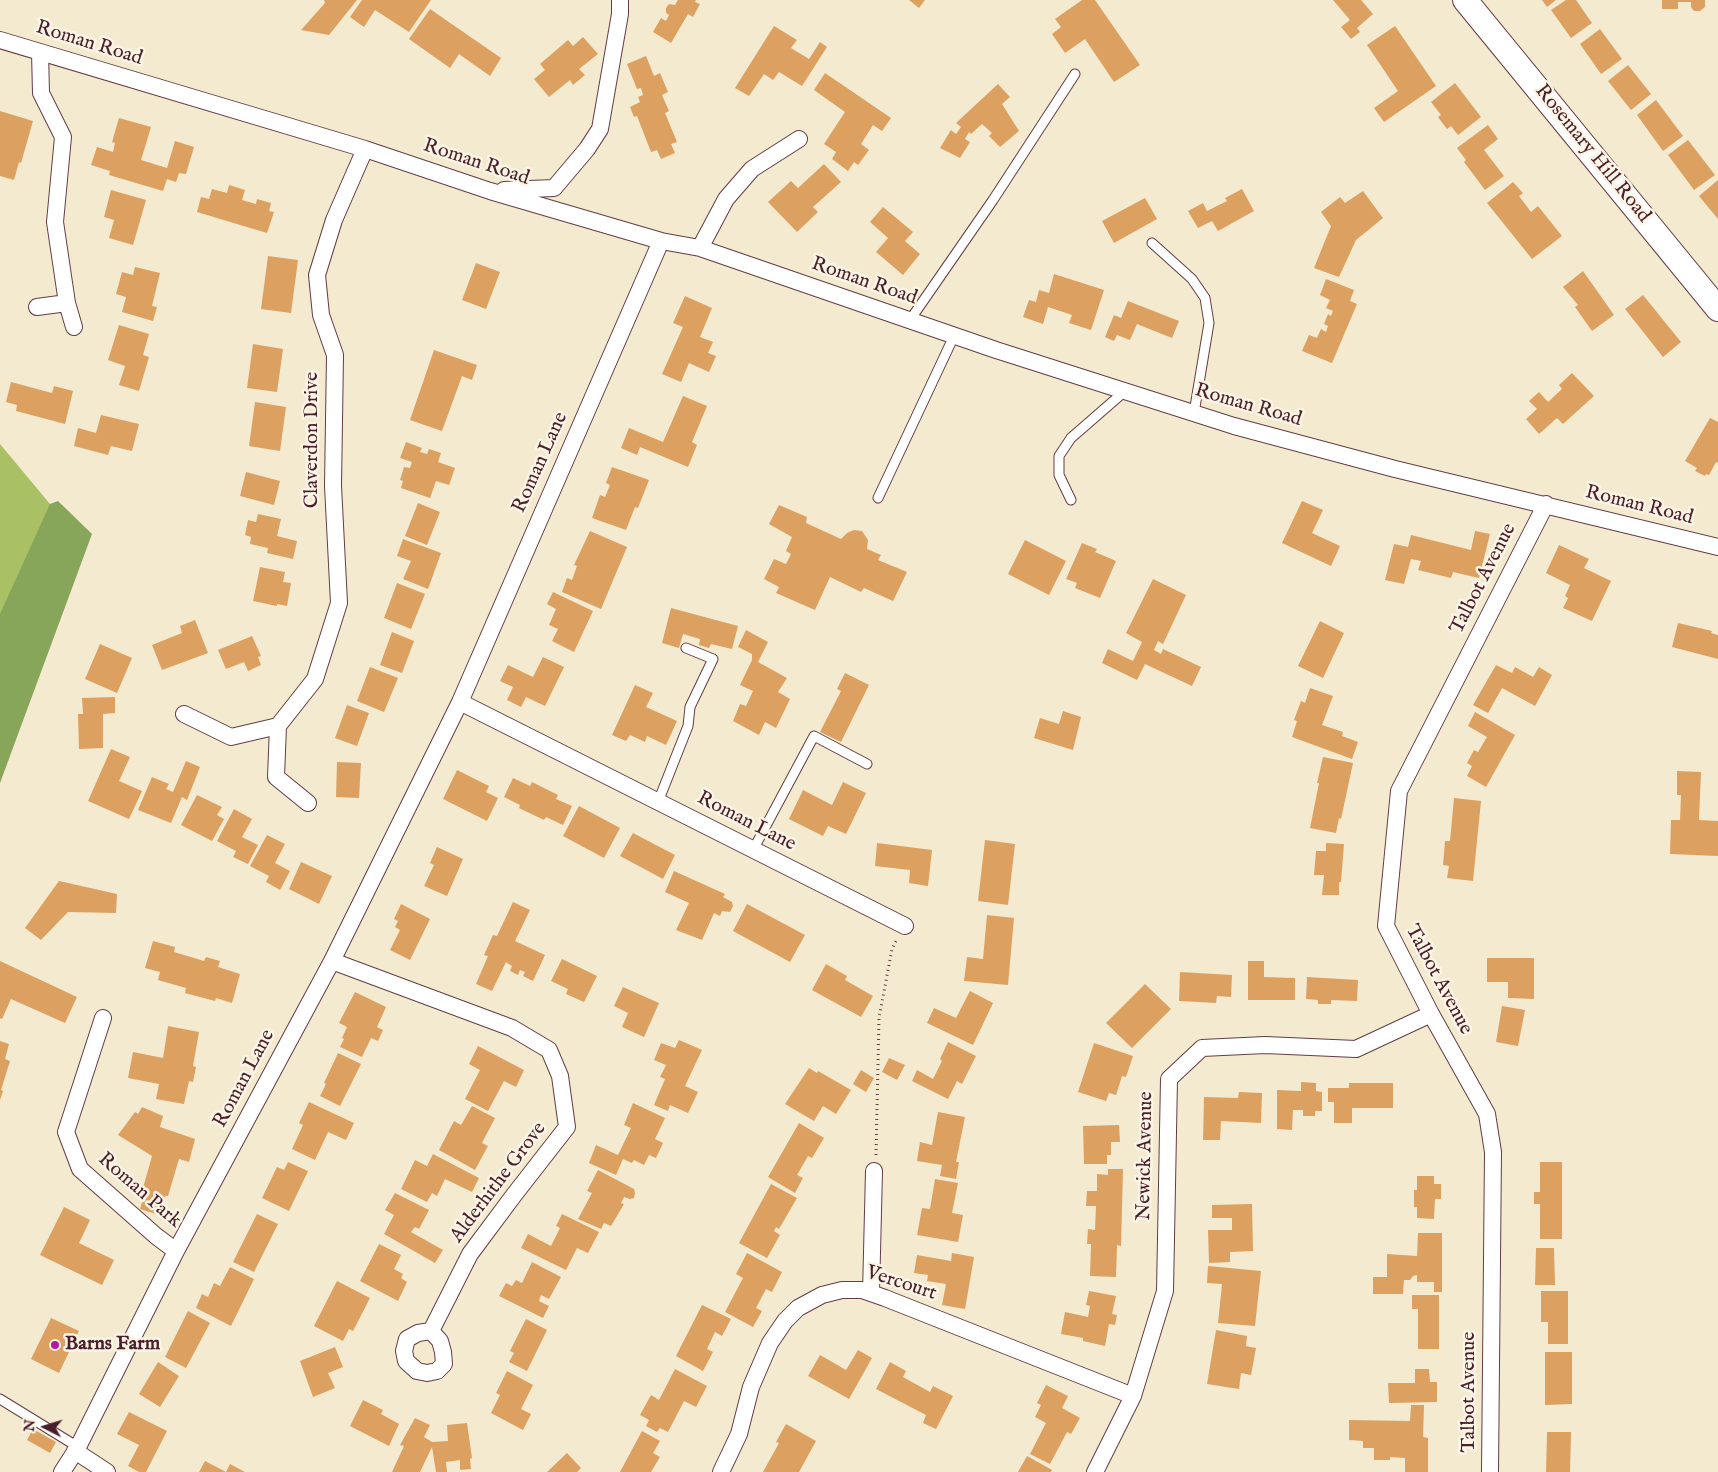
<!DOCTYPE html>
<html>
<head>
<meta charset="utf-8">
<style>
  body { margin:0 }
  #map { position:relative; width:1718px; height:1472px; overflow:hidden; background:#f3ead0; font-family:"IM FELL English",serif }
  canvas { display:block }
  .north { position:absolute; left:20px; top:1402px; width:50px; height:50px; -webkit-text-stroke:4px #fcf5e5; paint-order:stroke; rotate:275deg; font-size:14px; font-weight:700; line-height:20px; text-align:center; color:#4a1f2b }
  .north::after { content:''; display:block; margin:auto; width:18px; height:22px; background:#4a1f2b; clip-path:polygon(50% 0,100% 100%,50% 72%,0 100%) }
</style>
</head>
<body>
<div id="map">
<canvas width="1718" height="1472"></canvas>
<div class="north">N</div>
</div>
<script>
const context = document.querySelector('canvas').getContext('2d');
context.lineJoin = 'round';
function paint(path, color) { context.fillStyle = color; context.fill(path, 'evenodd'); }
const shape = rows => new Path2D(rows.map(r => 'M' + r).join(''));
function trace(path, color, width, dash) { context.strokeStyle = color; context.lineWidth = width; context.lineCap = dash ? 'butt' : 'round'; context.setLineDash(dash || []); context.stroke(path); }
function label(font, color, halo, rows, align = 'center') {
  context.font = font + ' "IM FELL English",serif'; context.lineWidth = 5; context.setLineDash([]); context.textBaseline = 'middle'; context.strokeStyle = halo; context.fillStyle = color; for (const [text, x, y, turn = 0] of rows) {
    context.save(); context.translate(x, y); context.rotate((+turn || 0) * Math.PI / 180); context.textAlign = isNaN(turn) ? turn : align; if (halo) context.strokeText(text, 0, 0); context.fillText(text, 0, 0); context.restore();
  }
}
paint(shape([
  [0,444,50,504,58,605,0,767]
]), '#aac065');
paint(shape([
  [58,501,92,534,0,783,0,614,50,504]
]), '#87a65a');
paint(shape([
  [324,0,357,0,329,35,301,30,325,3],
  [362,0,431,0,409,32,375,10,364,27,350,17],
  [678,0,696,0,695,2,700,4,693,17,688,14,671,43,653,32,661,18,666,21,669,15,666,13,666,8,669,4,675,5],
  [909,0,925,0,919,8],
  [1082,0,1095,0,1140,65,1114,82,1085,39,1065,53,1052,34,1061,27,1055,19],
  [1333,0,1361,0,1373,14,1357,28,1360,32,1351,39,1341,27,1350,20],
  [1542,0,1556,0,1547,7],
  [1566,0,1576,0,1592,23,1571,38,1551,10],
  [1662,0,1705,0,1705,7,1700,11,1694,11,1691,7,1691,2,1678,2,1678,9,1662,9],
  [430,9,501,58,490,76,459,54,450,68,409,39],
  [774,26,797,40,791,48,809,59,820,42,827,47,802,86,779,72,773,80,764,74,749,96,735,88],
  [1395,26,1436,86,1384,122,1374,108,1398,91,1367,45],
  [1600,29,1622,59,1601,74,1580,44],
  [583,37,598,54,579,69,585,75,573,85,570,80,549,97,534,79,545,70,540,64,568,40,573,46],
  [646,56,654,76,660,73,668,92,662,95,669,111,665,113,677,142,671,144,675,153,661,159,657,150,651,152,637,116,634,117,630,107,640,102,638,97,643,95,641,88,637,89,627,64],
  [1628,65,1651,94,1631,110,1608,81],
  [825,73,891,118,882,131,873,125,861,144,869,150,858,165,854,162,848,171,832,159,836,152,824,144,845,112,814,90],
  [1455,83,1481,117,1458,135,1451,126,1447,129,1438,117,1441,115,1431,102],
  [998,84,1010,97,1002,104,1019,131,1000,147,989,136,992,133,982,124,971,134,969,132,965,139,970,142,960,158,940,148,951,130,956,134,961,127,956,123],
  [1656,100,1683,136,1663,151,1637,115],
  [0,111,33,121,21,163,19,162,14,180,0,176],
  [119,118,151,127,141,160,167,168,175,141,194,147,186,174,179,173,176,182,167,179,163,191,109,175,110,171,91,165,97,147,113,152,115,143,112,142],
  [1488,125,1498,139,1484,150,1504,176,1485,190,1464,162,1466,160,1457,148],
  [1688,140,1715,175,1694,190,1668,155],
  [824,164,841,182,813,207,818,212,797,232,768,202,791,181,798,188],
  [1718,180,1718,219,1699,196],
  [1513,182,1523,193,1519,196,1531,212,1538,206,1562,236,1532,259,1487,203],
  [229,185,245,190,242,200,256,204,257,199,271,203,269,211,274,212,267,233,197,212,201,197,209,199,212,189,227,193],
  [1242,189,1254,211,1218,231,1212,221,1198,228,1188,211,1203,203,1207,211,1227,201,1225,198],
  [111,190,146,200,133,245,109,238,114,220,104,217],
  [1363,191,1383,218,1356,240,1339,277,1314,268,1331,226,1321,212,1340,197,1345,203],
  [1145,198,1157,219,1114,243,1102,221],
  [883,207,913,232,905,241,920,254,903,275,876,252,888,238,870,222],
  [268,256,298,260,291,313,261,309],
  [476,263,500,272,486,309,462,300],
  [135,267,160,273,152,306,157,307,153,321,122,312,126,297,116,294,122,272,133,275],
  [1583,271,1614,315,1592,331,1575,307,1578,305,1563,287],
  [1054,274,1104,290,1091,330,1069,323,1072,315,1048,307,1043,324,1023,317,1029,300,1036,302,1039,290,1049,293],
  [1326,279,1354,290,1350,301,1357,304,1332,363,1302,351,1309,335,1317,338,1321,329,1326,332,1328,326,1324,324,1328,314,1331,316,1333,311,1326,308,1330,300,1320,295],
  [1643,295,1681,342,1663,357,1625,309],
  [685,296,712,308,700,337,713,342,708,353,716,356,709,372,689,363,681,382,662,374,683,327,673,323],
  [1128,301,1179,321,1172,338,1137,324,1130,340,1117,335,1114,341,1105,337,1114,315,1121,318],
  [119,325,149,334,143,355,149,357,139,391,119,385,125,366,108,360],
  [253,344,283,349,277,392,247,388],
  [434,350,477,365,472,380,462,376,442,431,410,420],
  [1572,373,1594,396,1563,424,1557,418,1539,434,1526,419,1537,409,1529,401,1539,392,1548,402,1562,389,1559,385],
  [11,382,52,393,54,386,73,391,65,424,16,411,17,405,6,402],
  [683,396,707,406,692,442,697,445,688,467,640,447,637,455,621,448,629,428,663,442],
  [255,402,286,407,280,451,249,446],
  [101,415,139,424,132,451,111,446,108,455,74,446,78,428,96,433],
  [1710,418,1718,422,1718,463,1716,462,1709,475,1706,474,1705,476,1695,471,1697,468,1685,461],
  [406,442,422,448,420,452,427,454,429,449,441,453,438,462,455,468,449,485,436,481,430,498,401,488,403,481,400,480,404,467,410,468,412,462,400,458],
  [612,467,649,480,638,508,635,507,626,530,592,518,600,495,605,497,610,485,606,483],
  [246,472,280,481,274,505,240,496],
  [1302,501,1323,510,1312,533,1340,546,1331,566,1282,543],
  [418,503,440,512,427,545,405,536],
  [779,505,807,517,806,523,841,539,847,533,854,530,862,531,868,540,867,549,881,555,878,560,907,572,893,601,864,588,861,592,830,577,815,610,776,593,779,587,764,579,774,559,786,564,791,554,786,551,792,537,769,524],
  [258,514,281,519,277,536,297,541,293,559,267,553,268,548,250,544,251,537,245,535,248,520,256,522],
  [590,531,627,547,601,609,562,592,567,578,572,580,577,566,574,565],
  [1475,531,1490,534,1479,578,1453,572,1451,578,1418,570,1421,561,1411,559,1404,584,1385,580,1394,544,1408,547,1411,535,1471,550],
  [403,539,441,553,428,589,403,579,411,561,397,556],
  [1025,540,1066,561,1049,595,1008,574],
  [1082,543,1097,549,1095,552,1116,561,1100,598,1075,588,1077,583,1066,579],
  [1559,545,1589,559,1584,568,1611,581,1592,621,1563,608,1568,598,1565,596,1570,585,1546,573],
  [260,567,285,572,283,582,291,583,287,606,277,604,277,606,253,601],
  [1153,579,1186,595,1163,644,1158,641,1154,650,1161,654,1163,649,1201,667,1192,686,1145,664,1137,680,1102,663,1108,649,1133,661,1142,642,1126,633],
  [397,583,425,594,411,629,384,618],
  [553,592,593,611,574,652,552,641,558,629,549,625,556,609,547,604],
  [671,608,738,626,732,649,711,644,709,648,699,645,700,639,683,634,679,648,662,643],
  [195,620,208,653,162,670,152,645,182,633,180,626],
  [1320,621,1344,633,1323,678,1298,666],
  [1678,623,1712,631,1711,633,1718,635,1718,659,1672,647],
  [746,630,768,642,758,662,787,678,778,692,790,699,776,728,765,722,759,735,733,721,740,704,746,706,753,691,740,685,752,660,752,654,738,647],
  [392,632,414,641,402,673,380,665],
  [252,636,261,656,258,657,261,665,248,671,244,662,226,669,218,650],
  [100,644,132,658,117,693,85,679],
  [543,657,564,667,545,706,526,697,521,707,507,700,513,687,500,681,508,665,533,677],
  [1496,665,1512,673,1515,667,1533,677,1539,667,1552,675,1535,706,1502,688,1488,713,1473,705],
  [370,667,398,678,384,712,357,701],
  [845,673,869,685,841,742,820,732,841,691,837,689],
  [635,685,653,693,646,707,677,721,666,745,647,736,645,742,630,735,626,741,612,735],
  [1310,688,1333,696,1322,725,1343,732,1342,736,1358,742,1352,759,1292,737,1297,721,1294,720,1301,701,1305,703],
  [115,697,115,713,103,714,103,748,79,749,78,714,83,714,82,698],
  [347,705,369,713,357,746,335,738],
  [1063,711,1081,717,1073,750,1034,738,1040,718,1059,724],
  [1475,712,1515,735,1486,787,1467,776,1472,766,1467,763,1474,750,1478,752,1487,737,1468,726],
  [111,749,130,757,119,781,142,791,129,819,88,801],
  [1323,757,1353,763,1341,819,1339,818,1336,833,1310,828,1319,783,1317,783],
  [186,761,200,767,187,800,182,797,171,823,138,810,152,777,169,784,166,789,173,792],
  [337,762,361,763,359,798,336,797],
  [457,770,489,786,486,792,498,798,487,821,443,799],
  [1677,771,1701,772,1699,820,1718,821,1718,856,1670,854,1671,820,1680,820,1681,795,1677,795],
  [513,778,530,786,532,782,558,795,556,799,572,806,563,825,546,817,544,820,519,808,520,805,504,797],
  [843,782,866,793,846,834,828,826,823,836,789,819,803,790,832,805],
  [197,795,222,807,217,815,224,819,212,841,181,825],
  [1454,798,1481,801,1473,881,1447,878,1449,866,1443,865,1445,841,1450,841],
  [579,806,620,828,604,858,563,836],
  [234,809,252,819,242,837,258,845,248,864,233,857,236,851,217,841],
  [633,833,675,855,663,879,620,856],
  [267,835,285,844,275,863,290,871,280,890,266,882,269,876,250,866],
  [985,840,1015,844,1008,905,978,901],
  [877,843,932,850,928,886,909,883,910,870,875,866],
  [1326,843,1344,844,1341,882,1339,882,1339,895,1322,895,1324,875,1314,875,1316,851,1326,851],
  [437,847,463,859,447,896,424,886,434,865,430,863],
  [301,862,332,876,319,904,289,889],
  [674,871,725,894,723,897,732,902,733,906,730,912,722,911,720,916,714,913,702,940,676,930,689,903,665,892],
  [59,881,117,894,116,913,68,912,41,940,25,928],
  [513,902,530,910,515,941,545,955,533,981,523,976,525,972,520,970,518,975,510,971,512,966,506,962,492,991,476,984,488,956,484,955,493,935,497,936],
  [401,904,430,919,410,960,390,950,400,930,395,927,398,921,394,919],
  [747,904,805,935,790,962,733,931],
  [987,915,1014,918,1008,985,964,981,967,957,983,959],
  [153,941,175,947,174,952,204,961,206,957,220,961,218,967,240,974,232,1003,216,998,215,1001,185,993,186,988,158,980,160,972,145,968],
  [1487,958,1534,958,1534,999,1508,998,1508,982,1487,982],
  [562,959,597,976,584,1002,566,994,568,989,551,981],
  [0,961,77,997,65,1023,11,999,2,1019,0,1018],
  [1248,961,1264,961,1264,977,1295,978,1295,1000,1248,1000],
  [826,964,847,976,845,980,873,996,861,1017,812,990],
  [1180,972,1232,975,1231,997,1217,996,1216,1003,1179,1001],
  [1307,977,1358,980,1357,1001,1331,1000,1331,1004,1318,1004,1318,1000,1306,999],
  [1145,984,1171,1009,1132,1048,1106,1023],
  [623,987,659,1003,644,1037,622,1027,628,1013,614,1006],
  [970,991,993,1003,973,1045,927,1023,934,1008,956,1018],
  [355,992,386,1007,377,1027,383,1030,378,1041,371,1038,362,1057,340,1047,344,1039,342,1038,347,1027,339,1023],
  [1502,1006,1525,1010,1518,1046,1496,1042],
  [168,1026,199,1032,193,1066,196,1067,193,1082,189,1081,184,1104,156,1099,159,1084,128,1078,133,1052,163,1058],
  [679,1040,702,1050,685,1086,698,1092,688,1113,670,1105,668,1111,654,1105,665,1079,660,1077,666,1065,654,1060,661,1043,675,1048],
  [0,1041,9,1044,5,1059,10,1061,1,1090,3,1091,0,1100],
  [948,1042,976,1056,962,1084,957,1081,948,1099,912,1081,917,1070,933,1079,942,1061,940,1059],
  [1094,1043,1133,1056,1126,1077,1122,1076,1116,1095,1109,1093,1106,1101,1078,1092],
  [478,1046,524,1070,516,1087,504,1081,488,1111,465,1099,480,1070,469,1064],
  [338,1053,361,1064,340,1106,320,1096,326,1084,324,1083],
  [889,1058,905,1065,897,1080,882,1072],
  [809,1068,817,1073,818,1071,851,1090,836,1114,823,1106,814,1121,785,1104],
  [861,1070,874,1078,866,1092,853,1084],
  [1301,1082,1316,1083,1316,1091,1322,1092,1322,1111,1315,1111,1315,1116,1303,1116,1303,1110,1293,1110,1292,1130,1277,1129,1277,1090,1301,1091],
  [1349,1083,1393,1083,1393,1108,1352,1108,1352,1123,1334,1123,1334,1102,1328,1102,1328,1088,1349,1088],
  [1239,1092,1262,1093,1261,1123,1221,1121,1220,1140,1203,1140,1204,1097,1238,1098],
  [309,1102,354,1123,346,1140,328,1132,315,1160,292,1149,303,1125,299,1123],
  [633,1103,665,1118,655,1139,663,1143,656,1158,649,1155,644,1165,634,1160,632,1163,623,1159,616,1175,589,1163,596,1145,618,1155,631,1128,624,1125],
  [472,1106,495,1118,482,1143,488,1146,475,1170,439,1150,454,1121,461,1125],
  [142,1107,163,1116,160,1127,195,1139,189,1162,179,1159,168,1196,165,1196,159,1215,140,1209,146,1188,143,1188,152,1156,118,1135,135,1112,138,1114],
  [938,1112,965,1117,956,1162,959,1162,956,1179,940,1176,942,1165,917,1161,920,1142,932,1145],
  [799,1123,824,1138,812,1158,808,1156,797,1175,803,1178,795,1193,768,1177],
  [1119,1125,1120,1142,1111,1142,1111,1155,1107,1155,1107,1164,1084,1164,1083,1126],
  [433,1154,479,1178,472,1192,445,1179,437,1196,432,1193,427,1202,401,1189,415,1160,427,1166],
  [288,1162,308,1171,289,1211,262,1198,277,1167,284,1170],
  [1540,1162,1562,1162,1562,1239,1540,1239,1540,1204,1534,1204,1534,1192,1540,1192],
  [1108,1169,1123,1169,1121,1246,1117,1245,1116,1277,1090,1276,1091,1244,1087,1244,1088,1229,1095,1230,1096,1206,1086,1206,1087,1191,1097,1191,1097,1174,1108,1175],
  [598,1170,634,1189,635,1193,634,1198,630,1199,624,1197,621,1203,624,1204,611,1226,604,1223,601,1229,578,1219,592,1193,587,1191],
  [1417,1176,1434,1176,1434,1184,1441,1184,1441,1199,1435,1199,1434,1219,1417,1218,1417,1207,1414,1207,1414,1190,1417,1190],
  [935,1179,958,1183,952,1213,963,1215,958,1242,917,1235,922,1208,930,1209],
  [771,1184,797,1198,779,1229,776,1227,774,1231,780,1235,767,1258,739,1243],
  [395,1193,429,1210,419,1229,415,1227,411,1232,443,1250,435,1263,384,1234,394,1215,385,1210],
  [1252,1204,1253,1251,1230,1252,1230,1262,1209,1263,1208,1230,1232,1230,1232,1218,1212,1218,1212,1205],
  [64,1207,90,1220,79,1243,114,1260,102,1285,40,1255],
  [257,1214,278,1224,254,1272,233,1262],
  [562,1214,599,1232,588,1253,577,1248,566,1270,521,1248,528,1234,551,1246,560,1228,556,1226],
  [1418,1233,1442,1233,1442,1292,1434,1292,1434,1282,1417,1282,1417,1275,1413,1276,1410,1280,1404,1280,1403,1294,1373,1294,1373,1277,1387,1277,1387,1254,1417,1256],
  [379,1244,401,1255,394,1269,403,1274,401,1278,407,1282,398,1301,360,1281],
  [1536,1248,1554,1248,1555,1285,1535,1285],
  [747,1253,782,1272,772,1292,766,1289,756,1308,762,1311,753,1327,725,1312,743,1278,736,1274],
  [952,1253,974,1257,965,1309,942,1305,946,1284,927,1281,928,1275,914,1273,917,1255,951,1261],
  [532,1262,561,1277,549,1299,541,1295,539,1301,549,1306,543,1318,499,1296,506,1283,512,1286,516,1280,522,1283],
  [1208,1266,1261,1271,1255,1326,1218,1323,1222,1284,1207,1283],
  [230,1267,254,1279,231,1326,196,1308,202,1294,208,1297,214,1283,220,1286],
  [337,1281,370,1298,353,1331,349,1329,343,1341,314,1326],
  [1089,1291,1116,1296,1112,1314,1117,1315,1115,1325,1109,1324,1105,1346,1083,1341,1083,1338,1061,1334,1065,1312,1088,1317,1090,1306,1086,1305],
  [1541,1291,1568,1291,1568,1344,1548,1344,1548,1322,1541,1322],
  [1412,1295,1439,1295,1439,1349,1418,1349,1418,1309,1412,1309],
  [702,1305,731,1319,722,1336,715,1332,707,1349,713,1352,703,1371,676,1356],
  [188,1311,210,1323,186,1368,165,1357],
  [51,1318,79,1331,59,1373,31,1359],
  [526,1319,547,1330,527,1371,509,1362,514,1353,510,1351],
  [1216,1330,1247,1336,1246,1346,1256,1348,1251,1375,1241,1373,1239,1389,1207,1384],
  [335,1347,343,1367,328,1373,335,1388,313,1397,300,1361],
  [858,1350,872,1358,849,1399,808,1376,820,1355,846,1370],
  [1545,1352,1572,1352,1572,1404,1545,1405],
  [158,1362,179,1376,160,1407,139,1394],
  [890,1362,906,1371,903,1377,930,1392,933,1386,953,1396,936,1429,923,1423,926,1415,876,1389],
  [675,1369,707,1386,696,1407,684,1401,668,1432,660,1428,657,1432,646,1426,649,1420,640,1415,651,1395,659,1400],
  [1415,1369,1429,1369,1430,1382,1437,1382,1437,1402,1389,1403,1388,1383,1415,1383],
  [507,1371,533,1385,521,1409,531,1414,523,1430,491,1413,500,1395,496,1393],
  [1046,1385,1068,1396,1062,1408,1080,1418,1071,1434,1067,1432,1050,1464,1030,1454,1046,1423,1035,1417,1041,1405,1037,1403],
  [363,1400,383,1410,381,1414,399,1424,389,1446,350,1426],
  [1411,1405,1424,1405,1423,1437,1428,1438,1428,1472,1405,1472,1405,1458,1390,1457,1390,1460,1374,1460,1374,1448,1363,1448,1363,1441,1349,1440,1349,1420,1410,1421],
  [129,1412,167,1431,146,1472,139,1472,128,1466,139,1445,117,1434],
  [415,1418,430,1425,424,1437,432,1442,448,1441,447,1425,467,1423,472,1458,470,1459,471,1469,460,1470,460,1460,446,1462,447,1472,436,1472,432,1447,420,1472,392,1472,404,1446,400,1445],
  [786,1424,816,1441,799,1472,763,1472,779,1443,776,1442],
  [33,1429,56,1442,50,1453,27,1440],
  [642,1431,660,1441,653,1453,660,1457,651,1472,620,1472],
  [1547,1432,1571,1432,1570,1472,1546,1472],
  [567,1453,581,1468,577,1472,547,1472],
  [1027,1456,1052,1470,1051,1472,1018,1472],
  [205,1461,226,1472,230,1464,245,1472,199,1472]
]), '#dca161');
const lane = shape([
  [1152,243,1192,279,1205,298,1209,323,1194,413],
  [910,320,993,200,1075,74],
  [878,498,954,336],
  [1071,500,1059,475,1059,456,1071,438,1125,391],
  [658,802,688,726,690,707,713,659,686,648],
  [753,850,814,736,867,764],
  [0,1399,78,1447]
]);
const street = shape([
  [0,40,365,149,490,191,661,241,700,248,996,350,1234,426,1395,469,1718,547],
  [40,52,41,93,63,137,55,222,67,303,74,327],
  [504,190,554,188,587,149,600,129,620,14,620,0],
  [700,248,726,199,752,169,799,139],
  [37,307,67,303],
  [460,702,905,926],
  [184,714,231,737,278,726],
  [308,803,276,777,278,726,315,679,339,603,333,486,335,355,321,315,317,275,334,220,365,149],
  [332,961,512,1028,549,1050,560,1076,567,1127,514,1195,470,1254,431,1331,418,1333,407,1339,404,1351,406,1361,417,1371,427,1373,437,1371,444,1364,443,1352,440,1341,431,1331],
  [103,1018,66,1132,80,1169,156,1236,176,1251],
  [871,1293,874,1171],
  [75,1451,107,1472],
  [62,1472,78,1447,176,1251,332,961,460,702,661,241],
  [721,1472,739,1434,751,1387,770,1343,785,1321,798,1308,822,1295,842,1290,862,1290,885,1298,1133,1396],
  [1095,1472,1133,1396,1165,1291,1169,1079,1202,1048,1265,1045,1356,1049,1431,1014],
  [1490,1472,1493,1152,1487,1114,1431,1014,1386,926,1399,791,1546,504]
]);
const secondary = shape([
  [1465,0,1718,309]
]);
trace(lane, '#633d44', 11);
trace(street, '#633d44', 18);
trace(secondary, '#633d44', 26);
trace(shape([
  [876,1155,879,1018,892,949,897,939]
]), '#633d44', 3, [1, 4]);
trace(lane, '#fff', 9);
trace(street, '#fff', 16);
trace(secondary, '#fff', 24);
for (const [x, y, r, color] of [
  [55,1345,5,"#b5179e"]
]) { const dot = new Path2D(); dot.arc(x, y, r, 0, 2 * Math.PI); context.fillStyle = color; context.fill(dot); trace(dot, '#fcf5e5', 2); }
label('20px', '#4a1f2b', '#fcf5e5', [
  ["Roman Road",89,44,17],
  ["Rosemary Hill Road",1592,154,51],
  ["Roman Road",476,163,18],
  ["Roman Road",864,282,19],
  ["Roman Road",1248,406,16],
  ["Claverdon Drive",313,440,-90],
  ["Roman Lane",541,463,-66],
  ["Roman Road",1639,506,14],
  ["Talbot Avenue",1484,579,-63],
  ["Roman Lane",746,822,27],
  ["Talbot Avenue",1438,980,62],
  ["Roman Lane",245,1079,-62],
  ["Newick Avenue",1146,1156,-89],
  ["Alderhithe Grove",499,1183,-53],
  ["Roman Park",139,1191,41],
  ["Vercourt",901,1284,18],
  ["Talbot Avenue",1470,1392,-90]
]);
label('bold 20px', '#4a1f2b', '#fcf5e5', [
  ["Barns Farm",65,1345]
], 'left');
</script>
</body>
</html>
